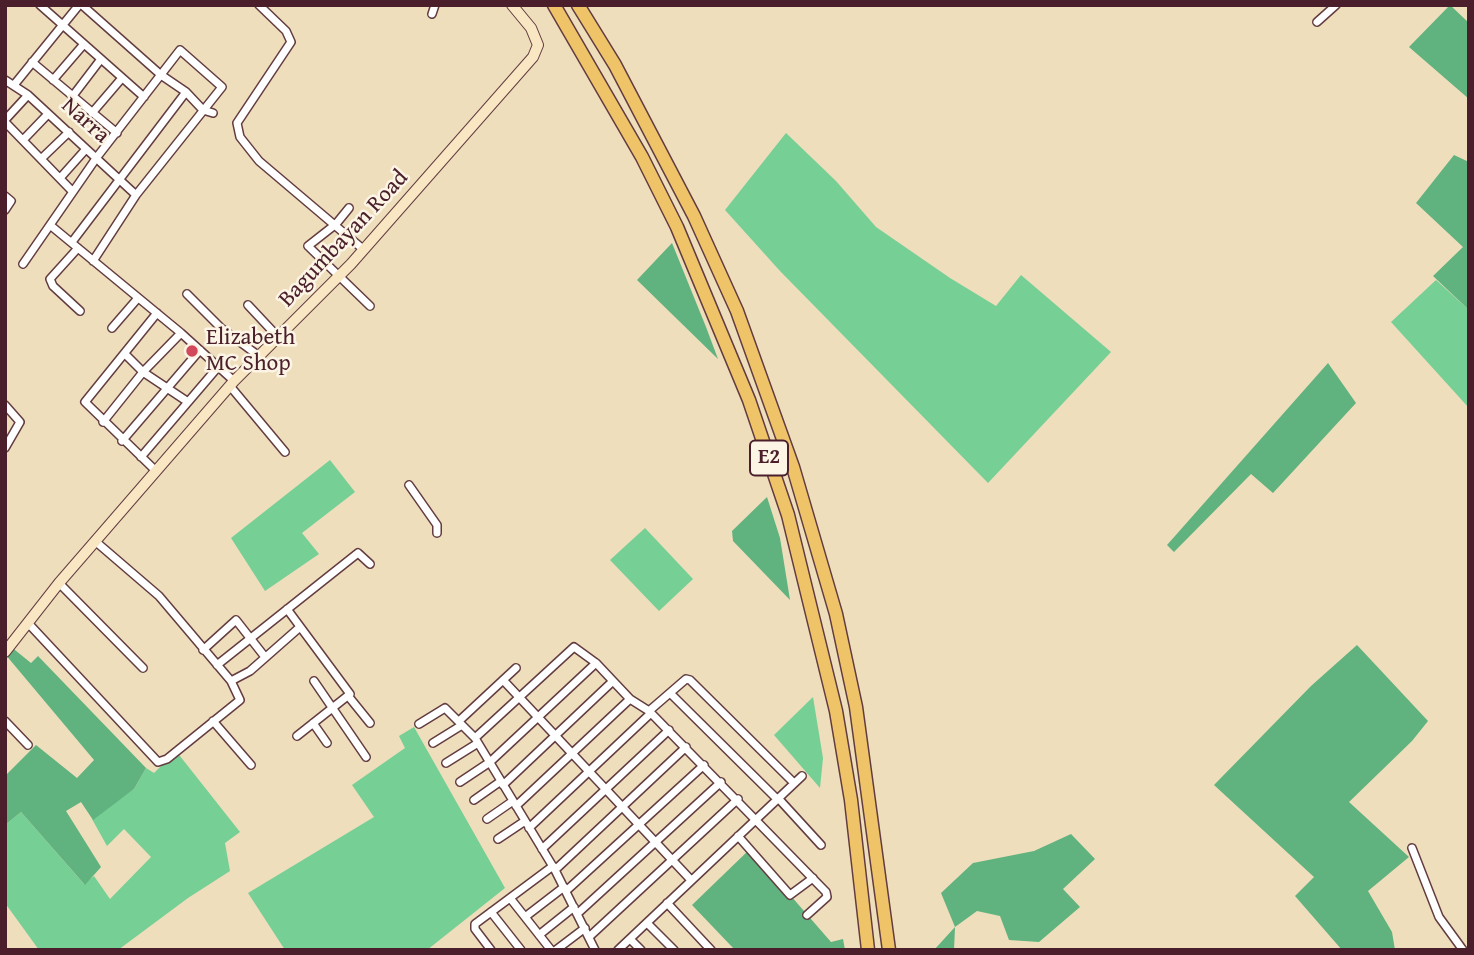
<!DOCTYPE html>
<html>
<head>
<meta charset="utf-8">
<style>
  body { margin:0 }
  #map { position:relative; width:1474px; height:955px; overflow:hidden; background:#eedebc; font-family:"Gentium Book Plus",serif }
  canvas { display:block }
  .frame { position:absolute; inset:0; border:7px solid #4a1f2b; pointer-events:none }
</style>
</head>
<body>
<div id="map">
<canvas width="1474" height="955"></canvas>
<div class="frame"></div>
</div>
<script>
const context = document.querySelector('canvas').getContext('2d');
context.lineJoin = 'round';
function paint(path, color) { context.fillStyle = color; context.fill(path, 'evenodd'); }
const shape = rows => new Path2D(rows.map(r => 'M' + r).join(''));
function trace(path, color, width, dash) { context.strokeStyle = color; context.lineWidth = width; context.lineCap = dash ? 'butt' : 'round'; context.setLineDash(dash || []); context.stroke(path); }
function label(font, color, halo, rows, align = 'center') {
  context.font = font + ' "Gentium Book Plus",serif'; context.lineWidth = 5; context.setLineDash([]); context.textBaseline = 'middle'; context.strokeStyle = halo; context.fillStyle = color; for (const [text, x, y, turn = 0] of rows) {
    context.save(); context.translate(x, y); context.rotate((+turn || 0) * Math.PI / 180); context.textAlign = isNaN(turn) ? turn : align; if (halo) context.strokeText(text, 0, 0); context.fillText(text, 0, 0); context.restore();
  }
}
paint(shape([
  [786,133,836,181,876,227,950,278,996,306,1021,275,1111,352,988,483,780,271,725,210],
  [1436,280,1469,310,1469,408,1391,322],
  [330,460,355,492,302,533,319,554,265,591,231,538],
  [645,528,693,579,659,611,610,560],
  [813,697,823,758,820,788,774,735],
  [414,727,505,888,427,950,285,950,248,893,374,817,352,785,405,748,399,736],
  [176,751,240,832,225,843,230,871,188,898,118,950,39,950,5,903,5,825,21,812,84,884,94,876,110,899,151,857,124,829,107,846,92,819,134,789,146,768,154,773]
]), '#76cf95');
paint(shape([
  [1450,5,1469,23,1469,99,1409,47],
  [1454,155,1469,162,1469,310,1433,276,1463,247,1416,203],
  [672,243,706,327,718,359,637,280],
  [1328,363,1356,403,1273,493,1251,474,1174,552,1167,545],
  [767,497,780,538,790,600,733,541,732,531],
  [1357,645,1428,721,1412,741,1349,802,1409,857,1368,891,1392,932,1395,950,1342,950,1295,896,1314,877,1214,785,1311,686],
  [10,646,31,663,38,656,146,768,134,789,93,820,81,802,66,811,101,867,85,885,21,812,5,825,5,776,36,745,77,778,94,760,5,654],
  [1071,834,1095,859,1063,889,1080,907,1039,942,1009,940,1000,916,977,911,955,927,954,950,934,950,955,927,941,893,973,863,1034,851],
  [750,849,831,942,843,939,845,950,735,950,692,905]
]), '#60b27e');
const street = shape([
  [40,5,144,97],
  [82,5,161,75,186,92,203,110,213,113],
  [259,5,286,31,291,42,237,123,240,137,259,161,364,250],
  [432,14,435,5],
  [1317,22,1336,5],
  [32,62,117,133],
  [5,80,28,95,136,195],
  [53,80,84,44],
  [14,85,79,5],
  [72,97,101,59],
  [92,113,122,78],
  [5,120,28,95],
  [5,122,72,191],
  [24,139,48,114],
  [42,158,69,132],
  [61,177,86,149],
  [5,196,11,201,5,210],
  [349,208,336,224,308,246,370,306],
  [50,225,181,333,234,381],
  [72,242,186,92],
  [78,248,50,279,53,286,80,311],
  [23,264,97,157,180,50,222,87,136,195,93,261],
  [187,294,221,328,259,356],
  [248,305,278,337],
  [112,328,138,298],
  [126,355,143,372,188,402],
  [230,386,285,452],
  [5,405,20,422,5,448],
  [103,422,143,372,181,333],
  [122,441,200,350],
  [141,457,218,367],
  [156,471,85,402,157,313],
  [409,485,437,525,437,533],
  [59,583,143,668],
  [287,609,350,694,297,736],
  [28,623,158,762,167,759,240,700,231,681,159,596,95,541],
  [203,650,236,620,265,657],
  [217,665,358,553,370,564],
  [503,680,691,880],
  [231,681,250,671,300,627],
  [314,681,366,757],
  [670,693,777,799],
  [349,697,370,723],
  [649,711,686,679,690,680,794,783],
  [5,721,28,745],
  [213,721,251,765],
  [459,721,516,668],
  [313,723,327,743],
  [419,724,445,708,475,738,555,870,595,950],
  [475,738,574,647,596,663,630,699,649,711,826,892,827,897,807,915],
  [433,743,462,725],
  [446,763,478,743],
  [460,782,490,762,596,663],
  [503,785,613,681],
  [778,798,821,845],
  [474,800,501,781],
  [516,806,630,699],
  [487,819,513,801],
  [529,828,651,713],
  [738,836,790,895,813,878],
  [498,839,525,821],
  [1412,848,1439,917,1463,950],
  [542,849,669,730],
  [555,870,686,747],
  [566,891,704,765],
  [510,898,551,950],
  [667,903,711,950],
  [491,912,521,950],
  [577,914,721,782],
  [525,917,564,887],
  [647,923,674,950],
  [539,935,574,907],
  [589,937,738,799],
  [630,939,641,950],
  [491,950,475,929,475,924,553,866],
  [556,950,585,928],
  [618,950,802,776]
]);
const secondary = shape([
  [5,652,59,583,234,381,351,264,533,57,538,45,531,28,512,5]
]);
const highway = shape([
  [554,5,642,157,677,227,749,400,788,515,836,711,851,800,868,950],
  [578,5,615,65,694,216,737,311,793,467,836,614,856,707,889,950]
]);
trace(street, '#633c41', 10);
trace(secondary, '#633c41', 12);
trace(highway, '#633c41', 15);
trace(street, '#fff', 7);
trace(secondary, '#f9e7c3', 10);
trace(highway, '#efc469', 12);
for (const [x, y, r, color] of [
  [192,351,7,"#d1495b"]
]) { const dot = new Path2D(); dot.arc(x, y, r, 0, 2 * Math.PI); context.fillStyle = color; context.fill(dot); trace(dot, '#fcf5e5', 2.5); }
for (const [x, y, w] of [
  [769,458,38]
]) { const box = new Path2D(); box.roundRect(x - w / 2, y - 17.5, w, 35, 5); context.fillStyle = '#fcf5e5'; context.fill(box); trace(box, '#4a1f2b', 2); }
label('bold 21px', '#4a1f2b', null, [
  ["E2",769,458]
]);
label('23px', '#4a1f2b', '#fcf5e5', [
  ["Narra",85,121,42],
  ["Bagumbayan Road",344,239,-47]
]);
label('23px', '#4a1f2b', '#fcf5e5', [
  ["Elizabeth",206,338],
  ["MC Shop",206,364]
], 'left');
</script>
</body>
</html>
